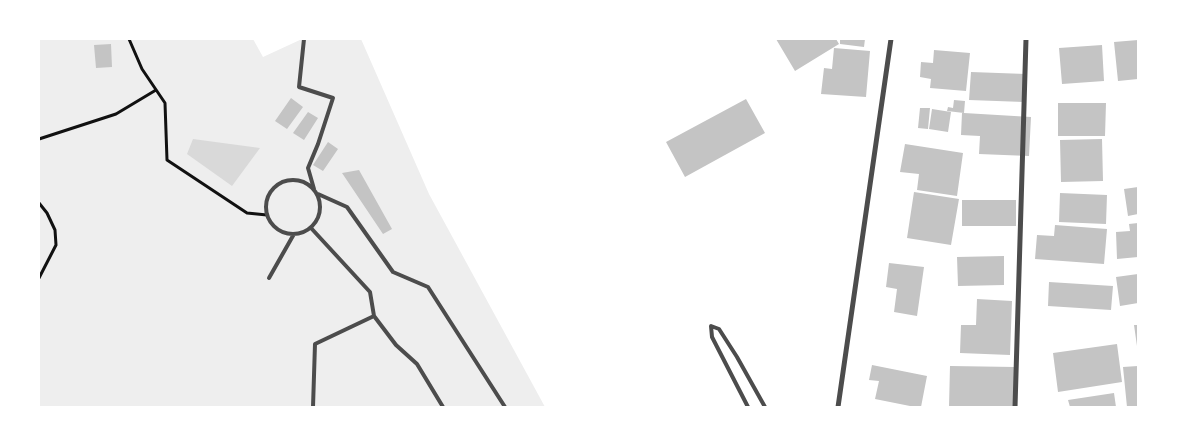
<!DOCTYPE html>
<html>
<head>
<meta charset="utf-8">
<style>
  body { margin:0 }
  #map { position:relative; width:1177px; height:446px; overflow:hidden; background:#fff; font-family:"Fira Sans",sans-serif }
  canvas { display:block }
  .frame { position:absolute; inset:0; border:40px solid #fff; pointer-events:none }
</style>
</head>
<body>
<div id="map">
<canvas width="1177" height="446"></canvas>
<div class="frame"></div>
</div>
<script>
const context = document.querySelector('canvas').getContext('2d');
context.lineJoin = 'round';
function paint(path, color) { context.fillStyle = color; context.fill(path, 'evenodd'); }
const shape = rows => new Path2D(rows.map(r => 'M' + r).join(''));
function trace(path, color, width, dash) { context.strokeStyle = color; context.lineWidth = width; context.lineCap = dash ? 'butt' : 'round'; context.setLineDash(dash || []); context.stroke(path); }
paint(shape([
  [39,39,253,39,263,57,302,39,361,39,429,194,545,407,39,407]
]), '#eee');
paint(shape([
  [193,139,260,148,232,186,187,154]
]), '#d9d9d9');
paint(shape([
  [776,39,836,39,839,44,795,71],
  [840,39,865,39,864,47,840,44],
  [1138,40,1138,79,1118,81,1114,42],
  [111,44,112,67,96,68,94,45],
  [1102,45,1104,81,1062,84,1059,48],
  [834,48,870,51,866,97,821,94,824,68,832,69],
  [934,50,970,53,966,91,930,88,931,79,920,77,921,62,933,63],
  [971,72,1026,74,1024,102,969,100],
  [291,98,303,107,287,129,275,121],
  [746,99,765,133,685,177,666,142],
  [954,100,965,101,964,113,947,111,948,107,953,108],
  [1058,103,1106,103,1105,136,1058,136],
  [920,108,930,108,928,129,918,128],
  [932,109,951,112,948,132,929,129],
  [308,112,318,118,304,140,293,133],
  [962,113,964,113,1031,117,1029,156,979,154,980,136,961,135],
  [1102,139,1103,181,1061,182,1060,140],
  [328,142,338,149,323,171,313,165],
  [905,144,963,153,957,196,917,190,919,174,900,172],
  [359,170,392,229,383,234,342,173],
  [1138,187,1138,214,1128,216,1124,189],
  [914,192,959,199,951,245,907,238],
  [1060,193,1107,195,1106,224,1059,222],
  [962,200,1016,200,1016,226,962,226],
  [1138,223,1138,257,1117,259,1116,232,1130,231,1129,224],
  [1055,225,1107,229,1104,264,1035,259,1037,235,1054,236],
  [1004,256,1004,285,958,286,957,257],
  [889,263,924,267,917,316,894,312,897,289,886,287],
  [1138,274,1138,303,1120,306,1116,277],
  [1049,282,1113,286,1111,310,1048,306],
  [977,299,1012,301,1010,355,960,353,961,325,976,325],
  [1134,325,1138,325,1138,346,1137,346],
  [1117,344,1122,382,1058,392,1053,353],
  [872,365,927,376,921,407,915,407,875,399,879,381,869,380],
  [950,366,1015,367,1014,407,949,407],
  [1138,366,1138,407,1127,407,1123,367],
  [1114,393,1116,407,1070,407,1068,400]
]), '#c4c4c4');
trace(shape([
  [129,39,142,69,165,103,167,160,247,213,267,215],
  [39,139,116,114,156,90],
  [39,203,47,213,55,230,56,245,39,278]
]), '#111', 3);
trace(shape([
  [304,39,299,87,333,98,318,144,308,168,314,189],
  '266 207a27 27 0 1 1 54 0a27 27 0 1 1-54 0Z',
  [318,194,347,207,393,272,428,287,505,407],
  [311,228,370,292,374,316,396,345,417,364,443,407],
  [269,278,294,234],
  [313,407,315,344,374,316],
  [748,407,712,337,711,326,719,329,737,357,765,407]
]), '#4c4c4c', 4);
trace(shape([
  [838,407,891,39],
  [1015,407,1026,39]
]), '#4c4c4c', 5);
</script>
</body>
</html>
